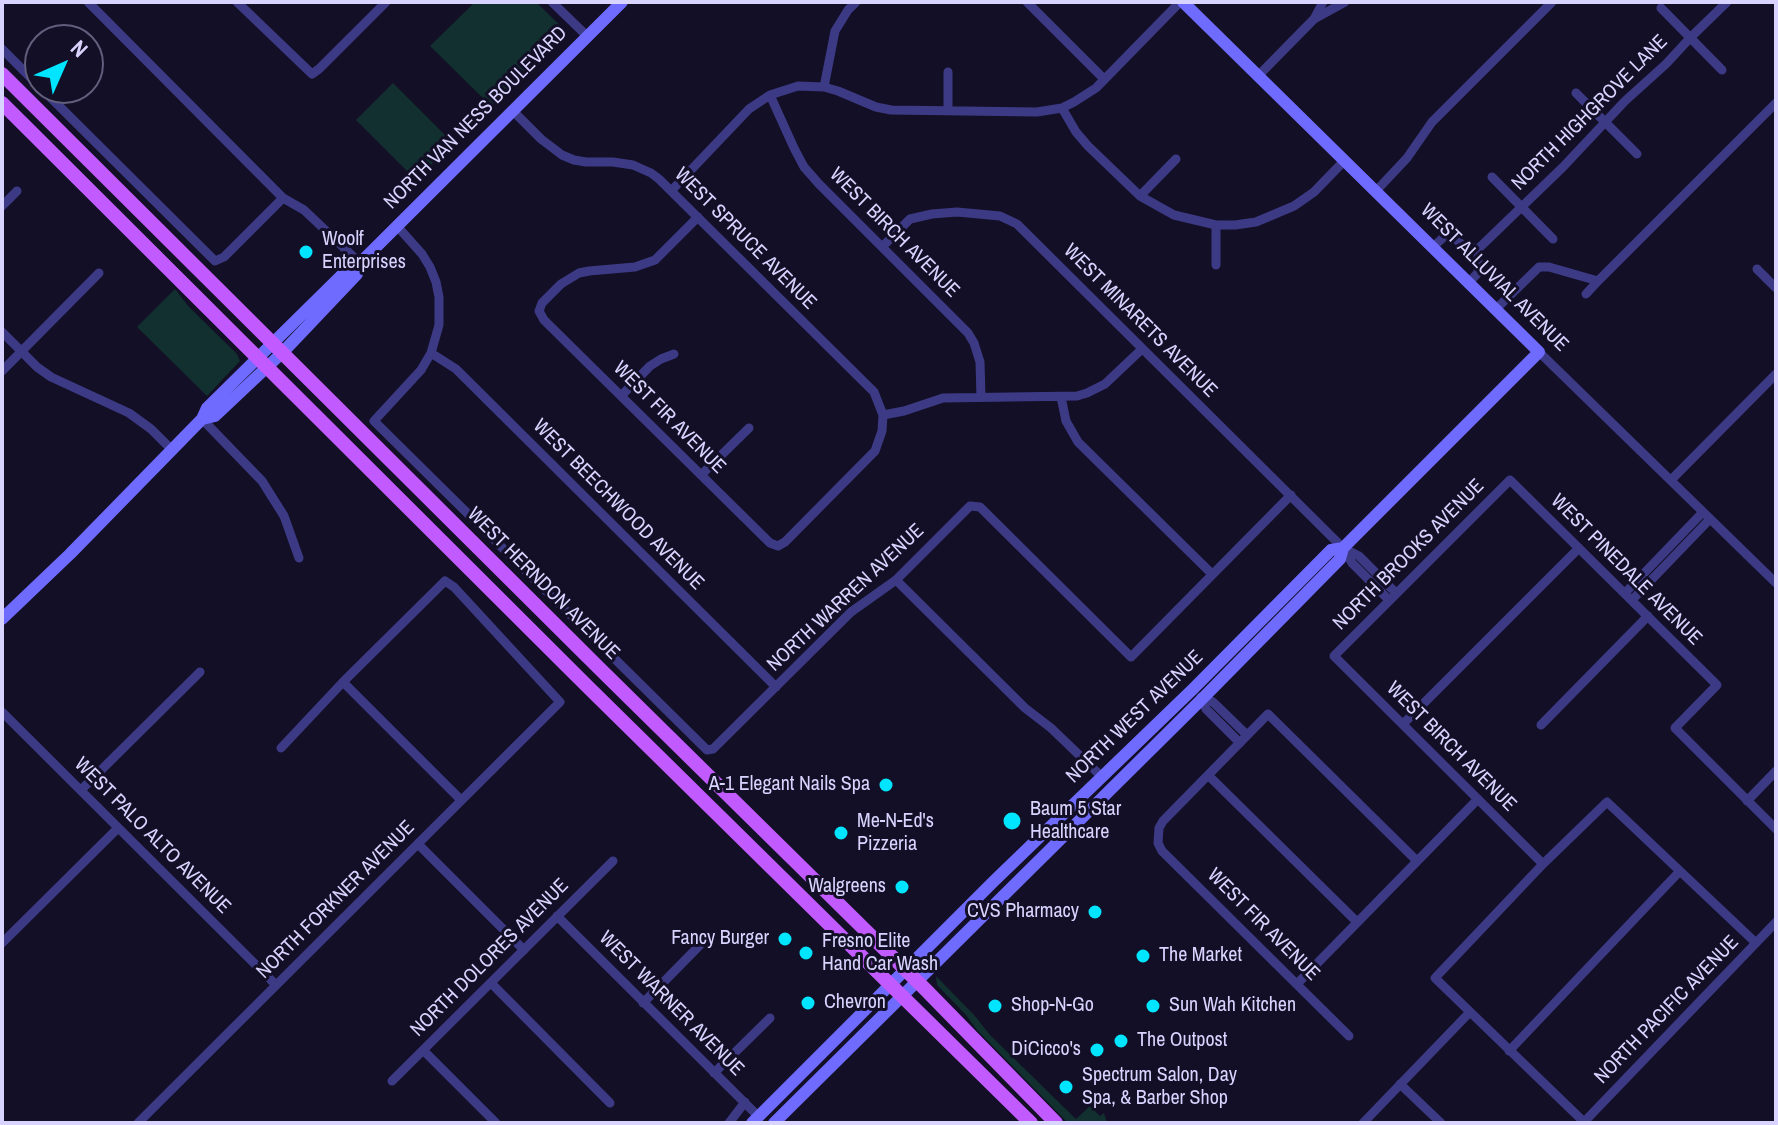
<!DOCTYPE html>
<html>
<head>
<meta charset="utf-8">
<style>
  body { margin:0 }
  #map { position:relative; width:1778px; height:1125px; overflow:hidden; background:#130f26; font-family:"Archivo Narrow",sans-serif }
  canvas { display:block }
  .frame { position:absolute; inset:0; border:4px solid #d9d4ff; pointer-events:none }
  .north { position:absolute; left:24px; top:24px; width:80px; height:80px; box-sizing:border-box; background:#130f26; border:2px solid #625e7d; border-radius:50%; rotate:45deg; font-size:22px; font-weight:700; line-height:32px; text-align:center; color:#d9d4ff }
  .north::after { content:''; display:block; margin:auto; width:28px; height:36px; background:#00e5ff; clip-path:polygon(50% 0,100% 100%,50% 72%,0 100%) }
</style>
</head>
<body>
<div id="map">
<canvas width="1778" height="1125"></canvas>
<div class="frame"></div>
<div class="north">N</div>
</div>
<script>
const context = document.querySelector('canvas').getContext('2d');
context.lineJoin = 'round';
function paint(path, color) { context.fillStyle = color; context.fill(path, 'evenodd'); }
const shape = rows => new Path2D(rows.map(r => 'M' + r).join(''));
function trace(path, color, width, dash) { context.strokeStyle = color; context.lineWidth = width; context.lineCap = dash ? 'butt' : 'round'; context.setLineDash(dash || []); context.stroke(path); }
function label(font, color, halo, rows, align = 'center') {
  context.font = font + ' "Archivo Narrow",sans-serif'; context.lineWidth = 6; context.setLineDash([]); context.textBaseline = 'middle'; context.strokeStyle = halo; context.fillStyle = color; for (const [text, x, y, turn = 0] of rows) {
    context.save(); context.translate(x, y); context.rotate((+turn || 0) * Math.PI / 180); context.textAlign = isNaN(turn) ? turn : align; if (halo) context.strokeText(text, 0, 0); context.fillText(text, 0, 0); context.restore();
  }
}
paint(shape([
  [475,2,536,2,566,31,491,106,430,46],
  [393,83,453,143,416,180,356,120],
  [175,289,189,307,237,354,240,361,207,396,137,327],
  [936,976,975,1016,990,1035,1076,1119,1090,1106,1100,1116,1104,1113,1107,1123,1068,1123,977,1030,966,1015,937,985]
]), '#12302f');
trace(shape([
  [88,2,283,198,304,210,360,263],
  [237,2,312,74,319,69,386,2],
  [552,2,587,36],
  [1027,2,1104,79],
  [1661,8,1722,70],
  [1314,19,1345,2],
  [2,49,40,87],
  [1259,75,1314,19,1323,2],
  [824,87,835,31,848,10,856,2],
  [41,88,215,261,224,257,283,198],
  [1576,93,1637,154],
  [770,95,794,148,804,167,819,184,968,333,974,343,980,362,981,397],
  [1062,108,1076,132,1088,146,1140,196,1174,215,1216,225,1216,265],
  [512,110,541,139,562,155,574,160,586,162,613,162,633,165,651,173,659,179,874,392,883,415,882,431,875,451,785,542,778,546,770,543,544,320,539,311,542,303,561,284,579,273,589,271,635,267,655,260,698,217],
  [948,110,948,72],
  [1492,177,1553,239],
  [671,191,749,109,770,95,798,86,824,87,838,91,876,107,891,110,1037,112,1062,108,1074,102,1096,88,1180,2],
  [1376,191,1407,158,1432,122,1552,2],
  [1140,196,1176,159],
  [2,206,17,191],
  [1216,225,1235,225,1256,222,1294,206,1314,192,1345,160],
  [397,226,422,254,430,267,436,282,439,297,439,325,431,353,421,370,374,421,707,750,713,749,851,612,896,580,970,506,980,507,1131,657,1291,495],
  [882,247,910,219,932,214,957,212,1000,216,1017,224,1343,548,1352,563,1389,600],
  [1433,247,1446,235,1453,236,1463,246,1478,249],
  [1478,249,1563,167,1625,101,1666,64,1690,38,1727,2],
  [1757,269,1776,288],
  [1469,282,1478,273,1478,249],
  [1586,294,1598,281],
  [1496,309,1539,267,1549,267,1598,281,1776,103],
  [2,332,37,367,51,377,129,413,151,429,172,450],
  [1539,352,1776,583],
  [431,353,456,369,776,687],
  [2,371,99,273],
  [621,396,650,366,661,359,674,354],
  [1061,397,1066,421,1078,442,1212,574],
  [883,415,904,411,943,398,1077,396,1087,393,1105,384,1142,349],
  [202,419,262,481,284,516,299,558],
  [701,475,749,428],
  [1671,480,1776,374],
  [1343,548,1359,556,1396,593],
  [896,580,1025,708,1051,728,1102,777],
  [1625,593,1703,512],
  [1632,600,1710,519],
  [343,682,461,800],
  [1201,697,1213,702,1247,735],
  [1203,698,1206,709,1240,743],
  [2,712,276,985],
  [1403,724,1579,548],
  [1541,725,1648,616],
  [1208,775,1357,922],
  [81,790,200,672],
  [1747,801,1776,771],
  [418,844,524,950],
  [1543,864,1334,656,1510,480,1717,685,1675,728,1776,829],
  [557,916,759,1117],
  [2,943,118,828],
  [491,983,610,1103],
  [1297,984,1478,799],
  [643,1003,700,945],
  [1349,1036,1162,851,1158,843,1159,828,1163,821,1268,714,1417,861],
  [423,1050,496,1123],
  [1509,1051,1680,871],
  [714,1073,770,1018],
  [392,1081,613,861],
  [1400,1084,1441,1123],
  [1584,1122,1776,922],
  [138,1123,560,702,454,587,445,581,343,682,281,748],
  [729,1123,745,1102],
  [1363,1123,1470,1012],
  [1585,1123,1435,978,1543,864,1607,802,1756,943]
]), '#3d3a85', 9);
trace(shape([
  [202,419,215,416,283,352,357,274,360,263],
  [2,619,70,554,202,419,207,408,350,267,360,263,622,2],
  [752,1123,994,881,1193,689,1331,550,1343,548],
  [774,1123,1203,698,1340,559,1343,548,1539,352,1183,2]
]), '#6f6bff', 12);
trace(shape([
  [2,74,600,669,925,989,1056,1123],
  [2,103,589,688,1031,1123]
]), '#c25bff', 14);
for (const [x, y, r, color] of [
  [306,252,8,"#00e5ff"],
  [886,785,8,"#00e5ff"],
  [1012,821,10,"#00e5ff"],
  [841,833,8,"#00e5ff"],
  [902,887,8,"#00e5ff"],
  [1095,912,8,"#00e5ff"],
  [785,939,8,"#00e5ff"],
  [806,953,8,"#00e5ff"],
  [1143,956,8,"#00e5ff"],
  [808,1003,8,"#00e5ff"],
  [995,1006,8,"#00e5ff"],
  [1153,1006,8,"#00e5ff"],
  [1121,1041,8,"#00e5ff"],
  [1097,1050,8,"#00e5ff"],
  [1066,1087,8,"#00e5ff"]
]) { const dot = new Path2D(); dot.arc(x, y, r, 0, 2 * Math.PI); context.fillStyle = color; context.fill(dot); trace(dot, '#130f26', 3); }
label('20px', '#d9d4ff', '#130f26', [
  ["NORTH HIGHGROVE LANE",1590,113,-45],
  ["NORTH VAN NESS BOULEVARD",476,118,-45],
  ["WEST BIRCH AVENUE",894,233,45],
  ["WEST SPRUCE AVENUE",745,239,45],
  ["WEST ALLUVIAL AVENUE",1494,278,45],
  ["WEST MINARETS AVENUE",1140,321,45],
  ["WEST FIR AVENUE",669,418,45],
  ["WEST BEECHWOOD AVENUE",618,505,45],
  ["NORTH BROOKS AVENUE",1409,555,-45],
  ["WEST PINEDALE AVENUE",1626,570,45],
  ["WEST HERNDON AVENUE",543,584,45],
  ["NORTH WARREN AVENUE",846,598,-43],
  ["NORTH WEST AVENUE",1135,717,-44],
  ["WEST BIRCH AVENUE",1451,747,45],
  ["WEST PALO ALTO AVENUE",152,836,45],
  ["NORTH FORKNER AVENUE",336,900,-45],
  ["WEST FIR AVENUE",1263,925,45],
  ["NORTH DOLORES AVENUE",490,958,-45],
  ["WEST WARNER AVENUE",671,1004,45],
  ["NORTH PACIFIC AVENUE",1667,1010,-46]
]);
label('20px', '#d9d4ff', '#130f26', [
  ["Woolf",322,240],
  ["Enterprises",322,263],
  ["A-1 Elegant Nails Spa",870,785,"right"],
  ["Baum 5 Star",1030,810],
  ["Healthcare",1030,833],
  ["Me-N-Ed's",857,822],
  ["Pizzeria",857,845],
  ["Walgreens",886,887,"right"],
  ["CVS Pharmacy",1079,912,"right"],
  ["Fancy Burger",769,939,"right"],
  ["Fresno Elite",822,942],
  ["Hand Car Wash",822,965],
  ["The Market",1159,956],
  ["Chevron",824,1003],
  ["Shop-N-Go",1011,1006],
  ["Sun Wah Kitchen",1169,1006],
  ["The Outpost",1137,1041],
  ["DiCicco's",1081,1050,"right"],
  ["Spectrum Salon, Day",1082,1076],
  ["Spa, & Barber Shop",1082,1099]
], 'left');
</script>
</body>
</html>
